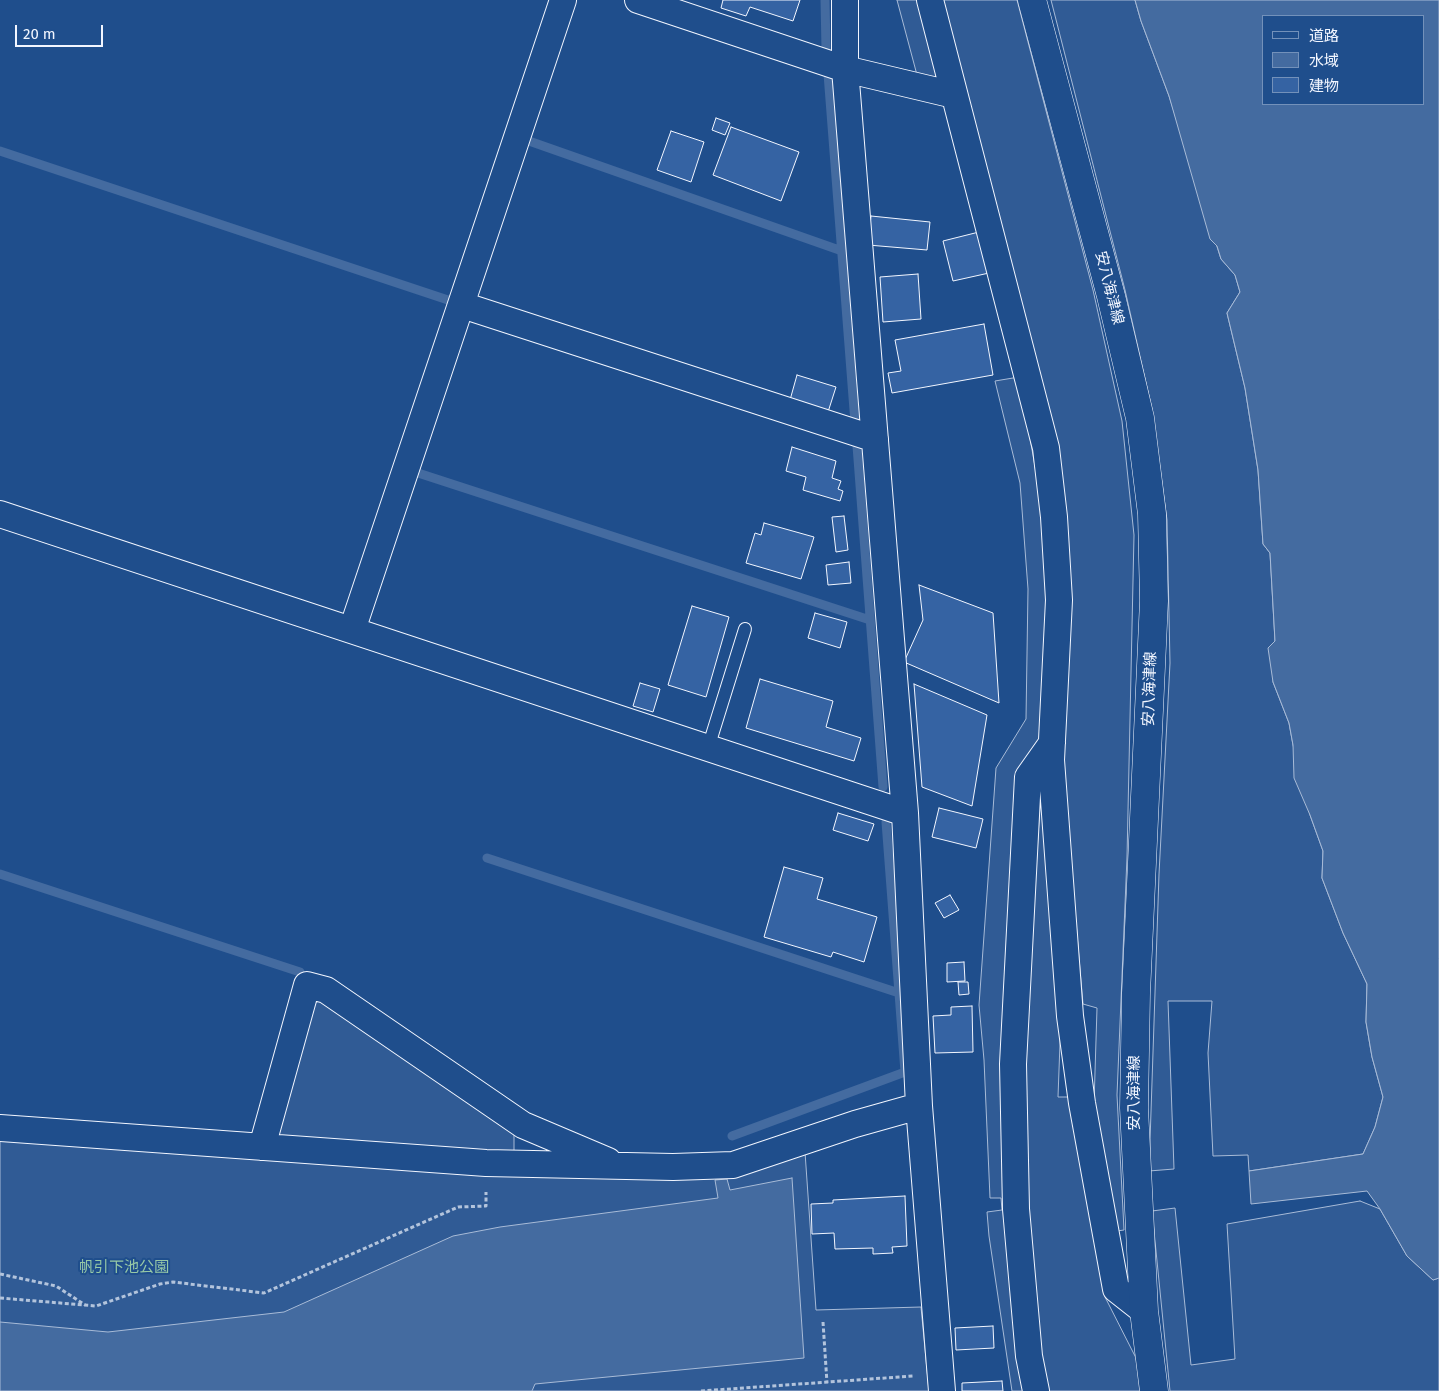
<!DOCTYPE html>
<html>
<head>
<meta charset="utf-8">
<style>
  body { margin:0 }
  #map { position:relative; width:1439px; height:1391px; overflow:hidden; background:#1f4e8c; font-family:"Fira Sans","Noto Sans JP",sans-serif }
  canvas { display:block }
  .legend { position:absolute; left:1262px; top:15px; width:162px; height:90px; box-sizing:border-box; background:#1f4e8c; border:1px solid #7391ba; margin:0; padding:6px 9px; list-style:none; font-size:15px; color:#f2f6ff }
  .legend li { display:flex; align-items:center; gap:10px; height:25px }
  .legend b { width:25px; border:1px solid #7391ba }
  .scale { position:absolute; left:15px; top:25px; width:88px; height:22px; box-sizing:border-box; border:2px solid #f2f6ff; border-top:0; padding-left:6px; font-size:15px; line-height:18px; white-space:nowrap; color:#f2f6ff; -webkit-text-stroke:4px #1f4e8c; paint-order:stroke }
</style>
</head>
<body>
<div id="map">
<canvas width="1439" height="1391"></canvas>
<ul class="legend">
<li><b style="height:6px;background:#1f4e8c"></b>道路</li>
<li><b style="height:14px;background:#446ba0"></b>水域</li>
<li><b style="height:14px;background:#3563a3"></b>建物</li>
</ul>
<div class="scale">20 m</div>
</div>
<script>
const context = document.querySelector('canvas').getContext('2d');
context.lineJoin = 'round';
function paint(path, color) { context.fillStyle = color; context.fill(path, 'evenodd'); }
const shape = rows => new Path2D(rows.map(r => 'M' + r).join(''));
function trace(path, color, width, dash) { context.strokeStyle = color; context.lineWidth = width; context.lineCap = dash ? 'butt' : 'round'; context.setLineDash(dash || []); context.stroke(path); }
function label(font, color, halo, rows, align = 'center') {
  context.font = font + ' "Fira Sans","Noto Sans JP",sans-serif'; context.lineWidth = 4; context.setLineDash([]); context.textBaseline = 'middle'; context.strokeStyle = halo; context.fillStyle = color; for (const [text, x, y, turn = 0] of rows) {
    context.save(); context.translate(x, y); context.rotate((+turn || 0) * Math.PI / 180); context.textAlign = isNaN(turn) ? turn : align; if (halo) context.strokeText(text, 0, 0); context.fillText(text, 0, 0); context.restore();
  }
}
const built = shape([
  [897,0,922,0,941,75,934,80,917,75,897,0],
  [941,0,1017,0,1093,290,1122,421,1134,535,1127,857,1117,1095,1124,1230,1117,1231,1094,1104,1097,1008,1083,1004,1075,911,1059,770,1066,605,941,0],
  [1051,0,1135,0,1141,21,1169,96,1221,259,1235,275,1240,292,1227,313,1245,388,1258,470,1263,544,1270,553,1275,641,1273,682,1289,723,1293,745,1310,815,1323,851,1322,878,1343,933,1367,984,1366,1022,1372,1057,1383,1097,1375,1127,1363,1154,1249,1171,1248,1155,1213,1156,1208,1053,1212,1001,1168,1001,1174,1169,1149,1171,1159,874,1170,663,1167,520,1152,409,1125,290,1051,0],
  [1019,377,1043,511,1048,595,1043,733,1021,768,1029,1391,1012,1391,989,1236,987,1212,1002,1210,1001,1198,990,1198,984,1060,979,1005,996,768,1026,719,1028,589,1020,483,995,381,1019,377],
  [1042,774,1062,989,1058,1097,1074,1097,1105,1297,1136,1358,1142,1391,1047,1391,1041,1358,1031,1255,1023,1071,1042,774],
  [324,1000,514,1129,514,1155,281,1141,272,1129,312,1003,324,1000],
  [0,1136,503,1172,805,1152,816,1310,921,1307,929,1391,0,1391,0,1136],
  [1360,1201,1380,1209,1407,1256,1433,1280,1439,1278,1439,1391,1170,1391,1152,1211,1175,1208,1191,1365,1235,1359,1227,1224,1360,1201]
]);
paint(built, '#305b95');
trace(built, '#a8bbd7', 1);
const water = shape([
  [1135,0,1439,0,1439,1278,1433,1280,1407,1256,1380,1209,1367,1191,1251,1204,1249,1171,1363,1154,1375,1127,1383,1097,1372,1057,1366,1022,1367,984,1343,933,1322,878,1323,851,1310,815,1294,778,1293,745,1289,723,1273,682,1268,648,1275,641,1270,553,1263,544,1258,470,1245,388,1227,313,1240,292,1235,275,1221,259,1217,246,1210,239,1169,96,1141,21,1135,0],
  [1423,16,1423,104,1263,104,1263,16,1423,16],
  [792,1178,804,1358,535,1384,532,1391,0,1391,0,1322,108,1332,284,1312,453,1236,500,1227,718,1198,715,1180,727,1179,730,1190,792,1178]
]);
paint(water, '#446ba0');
trace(water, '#a8bbd7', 1);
trace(shape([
  [825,0,826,49],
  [828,74,855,423],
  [529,141,842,251],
  [0,151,451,301],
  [857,446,883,787],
  [415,472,870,620],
  [487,858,899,993],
  [0,874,300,972],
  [732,1136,905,1072,886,822]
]), '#446ba0', 9);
const building = shape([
  [723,0,800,0,793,21,750,7,746,16,721,8,723,0],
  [716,118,730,123,725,135,712,130,716,118],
  [731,127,799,152,781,201,713,175,731,127],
  [671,131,704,142,691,182,657,170,671,131],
  [871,216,930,222,927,250,868,245,871,216],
  [979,232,989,273,953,281,943,241,979,232],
  [918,274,921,319,883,322,880,277,918,274],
  [984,324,993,375,892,393,888,373,901,371,895,340,984,324],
  [797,375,836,387,828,412,790,400,797,375],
  [792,447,836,461,832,478,841,481,838,489,843,491,840,501,803,490,806,477,786,471,792,447],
  [844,516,848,550,836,552,832,517,844,516],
  [764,523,814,537,801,579,746,563,755,533,761,535,764,523],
  [849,562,851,583,828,585,826,565,849,562],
  [919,585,993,613,999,703,904,662,923,620,919,585],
  [692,606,729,617,706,697,668,685,692,606],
  [815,613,847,622,840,648,808,638,815,613],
  [760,679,833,701,826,727,861,738,854,761,746,728,760,679],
  [640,683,660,689,653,712,633,706,640,683],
  [914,684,987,715,972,806,922,787,914,684],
  [939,808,983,819,976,848,932,837,939,808],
  [838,813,874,824,868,841,833,830,838,813],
  [784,867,823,878,817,899,877,917,864,962,833,952,831,957,764,937,784,867],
  [950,895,959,910,944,918,935,903,950,895],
  [964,962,965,981,947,982,947,963,964,962],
  [958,982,968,982,969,994,959,995,958,982],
  [972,1006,973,1052,935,1053,933,1016,951,1015,951,1007,972,1006],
  [905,1196,907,1246,892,1247,893,1253,873,1254,873,1248,835,1249,834,1233,812,1234,811,1204,833,1203,833,1200,905,1196],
  [993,1326,994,1348,956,1350,955,1328,993,1326],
  [1002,1381,1003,1391,962,1391,962,1383,1002,1381]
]);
paint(building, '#3563a3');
trace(building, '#f2f6ff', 1);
const service = shape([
  [708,748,745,629]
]);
const minor = shape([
  [638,0,845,69,954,95],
  [845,0,845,69,905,813,919,1106,942,1391],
  [930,0,1046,448,1054,517,1059,600,1051,760,1070,1016,1082,1103,1116,1289,1144,1311],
  [462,305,875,439],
  [0,514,905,813],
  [352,630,563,0],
  [0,1128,486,1163,673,1167,733,1165,855,1124,919,1106],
  [262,1147,307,985,326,990,523,1125,608,1161],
  [1036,1391,1029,1356,1016,1209,1013,1064,1028,777,1052,743]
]);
const secondary = shape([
  [1032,0,1111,296,1140,418,1152,514,1154,601,1136,993,1134,1108,1144,1311,1154,1391]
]);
trace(service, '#f2f6ff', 14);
trace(minor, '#f2f6ff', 28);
trace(secondary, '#f2f6ff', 29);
trace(shape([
  [0,1274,56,1286,85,1305],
  [0,1298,96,1306,160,1284,173,1282,264,1293,458,1207,486,1206,486,1192],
  [823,1322,827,1383],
  [701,1391,913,1376]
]), '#b3c4dc', 3, [4, 2.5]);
trace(service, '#1f4e8c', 12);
trace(minor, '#1f4e8c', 26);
trace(secondary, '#1f4e8c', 28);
label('15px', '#f2f6ff', '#1f4e8c', [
  ["安八海津線",1109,288,76],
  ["安八海津線",1150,689,-88],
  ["安八海津線",1135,1093,-90]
]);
label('15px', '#97c8a6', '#1f4e8c', [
  ["帆引下池公園",124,1268]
]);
</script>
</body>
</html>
